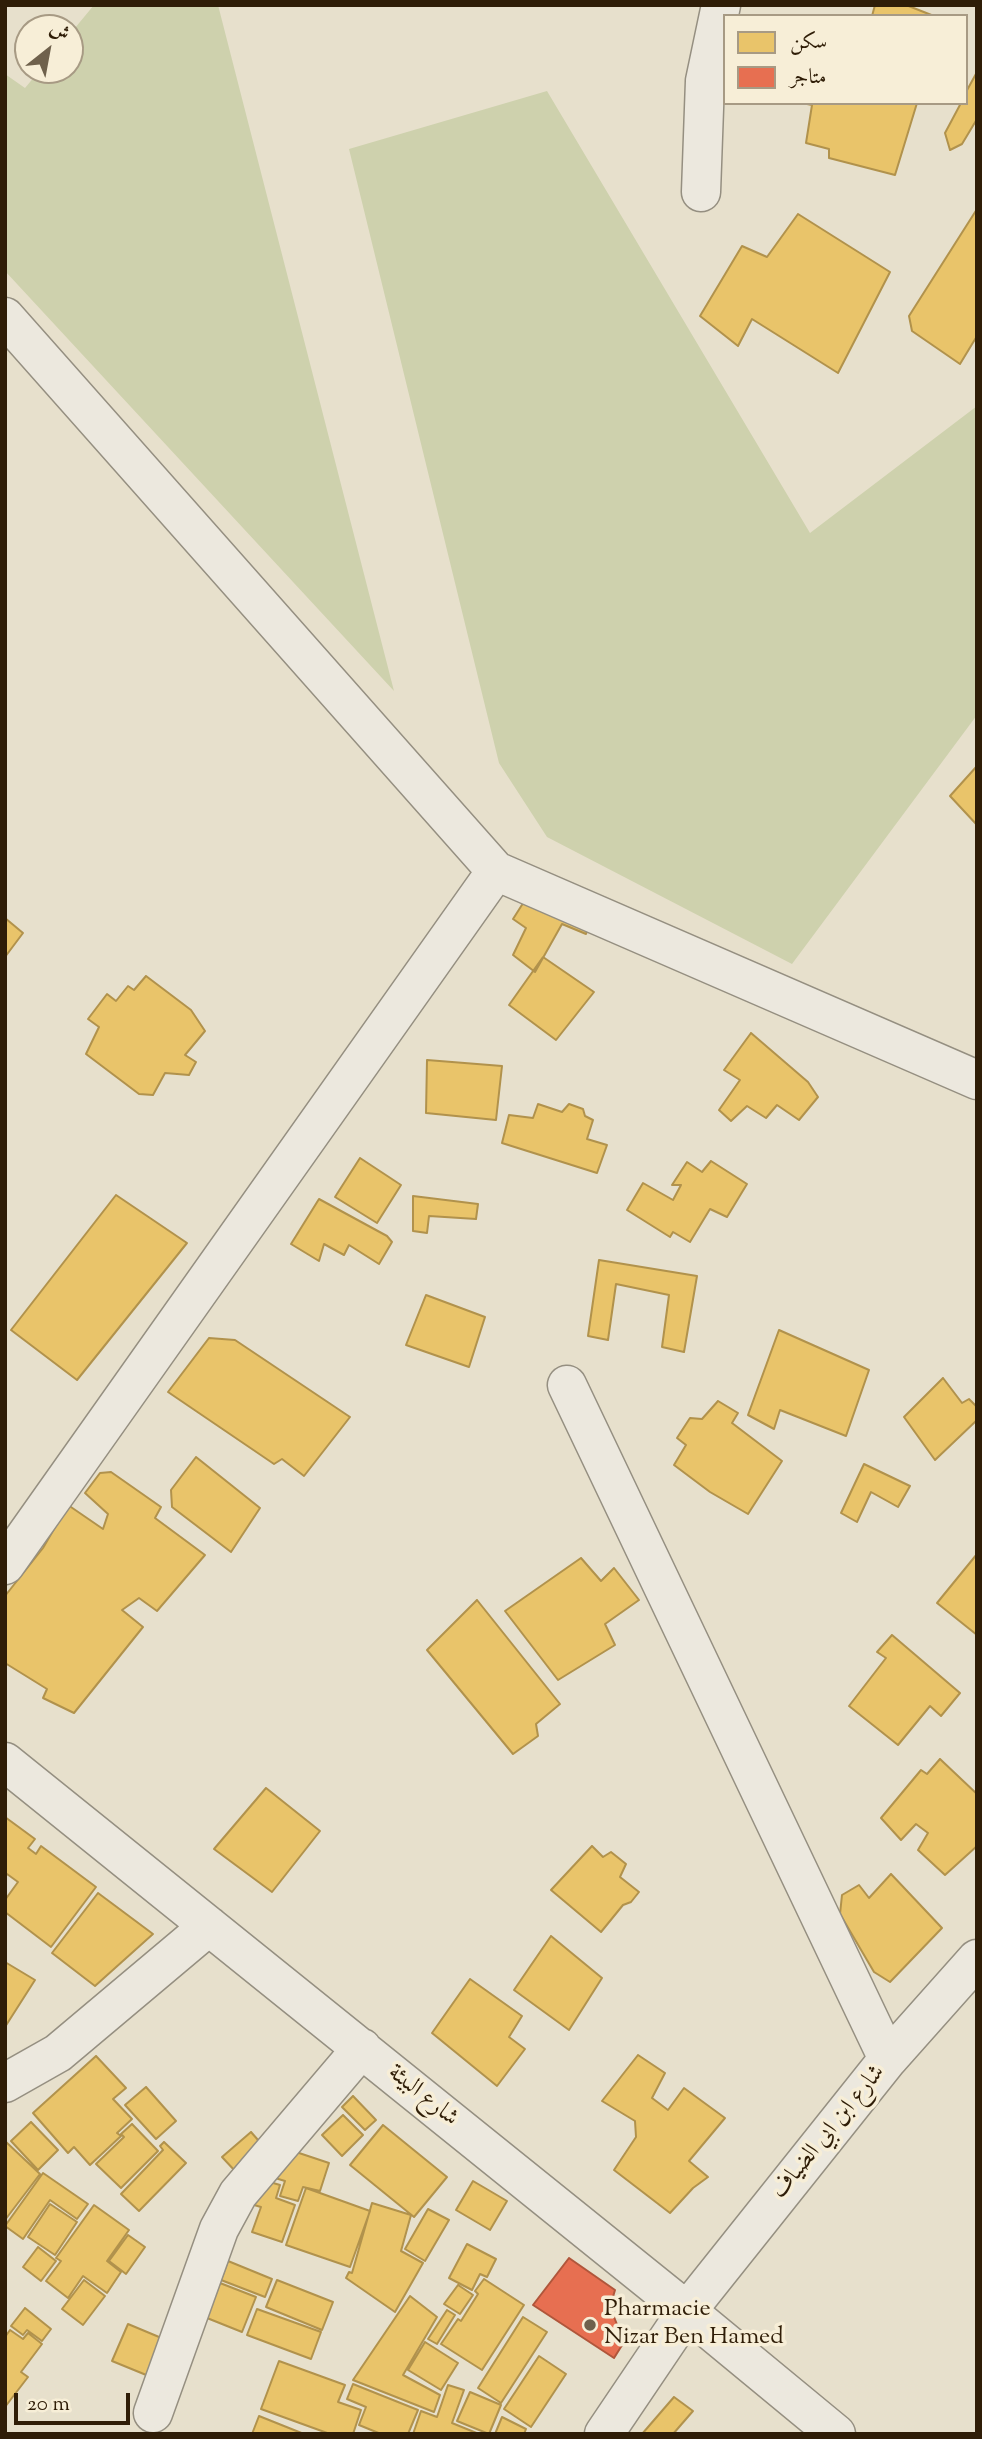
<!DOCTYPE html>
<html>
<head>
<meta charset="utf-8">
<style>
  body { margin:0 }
  #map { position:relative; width:982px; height:2439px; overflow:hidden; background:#e7e0cc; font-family:"Sorts Mill Goudy",Amiri,serif }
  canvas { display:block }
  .frame { position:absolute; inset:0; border:7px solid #2f1d07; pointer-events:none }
  .legend { position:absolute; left:723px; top:14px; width:245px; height:91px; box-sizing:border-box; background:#f7eed7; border:2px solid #a79a84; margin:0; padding:9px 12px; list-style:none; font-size:21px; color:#2f1d07 }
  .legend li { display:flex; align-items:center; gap:14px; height:35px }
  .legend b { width:35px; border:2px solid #a79a84 }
  .north { position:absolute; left:14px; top:14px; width:70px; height:70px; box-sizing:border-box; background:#f7eed7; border:2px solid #a79a84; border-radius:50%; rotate:31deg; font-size:19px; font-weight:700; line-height:28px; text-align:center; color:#2f1d07 }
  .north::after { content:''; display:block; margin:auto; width:24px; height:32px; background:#6f614c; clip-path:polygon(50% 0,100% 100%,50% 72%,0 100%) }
  .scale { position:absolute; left:14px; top:2393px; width:116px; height:32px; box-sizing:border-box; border:4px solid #2f1d07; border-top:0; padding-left:9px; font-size:21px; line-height:24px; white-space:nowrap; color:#2f1d07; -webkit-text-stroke:5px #f7eed7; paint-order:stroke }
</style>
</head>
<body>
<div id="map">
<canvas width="982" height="2439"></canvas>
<div class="frame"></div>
<ul class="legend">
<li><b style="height:19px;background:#e9c46a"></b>سكن</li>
<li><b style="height:19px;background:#e76f51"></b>متاجر</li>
</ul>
<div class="north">ش</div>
<div class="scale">20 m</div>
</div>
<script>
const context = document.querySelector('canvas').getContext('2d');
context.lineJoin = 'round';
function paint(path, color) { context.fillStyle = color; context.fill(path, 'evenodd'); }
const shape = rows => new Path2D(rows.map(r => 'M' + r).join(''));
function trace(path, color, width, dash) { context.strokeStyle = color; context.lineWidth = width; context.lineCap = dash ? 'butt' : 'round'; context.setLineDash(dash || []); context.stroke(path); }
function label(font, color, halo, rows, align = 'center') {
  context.font = font + ' "Sorts Mill Goudy",Amiri,serif'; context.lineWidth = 7; context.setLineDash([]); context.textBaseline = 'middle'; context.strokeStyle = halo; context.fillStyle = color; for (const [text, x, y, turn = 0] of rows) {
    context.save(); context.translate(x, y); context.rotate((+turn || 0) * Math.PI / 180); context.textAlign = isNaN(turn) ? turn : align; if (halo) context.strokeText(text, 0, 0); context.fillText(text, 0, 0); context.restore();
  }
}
paint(shape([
  [94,5,218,5,394,691,5,271,5,74,25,88,40,70,70,70,70,34],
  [547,91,810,533,977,406,977,715,792,964,547,837,499,763,349,149]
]), '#ced1ad');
const homes = shape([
  [875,5,906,5,934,16,872,16,875,5],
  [977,72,977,119,962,144,950,150,945,133,961,103,966,103,966,92,977,72],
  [802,103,917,103,895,175,829,158,829,149,806,143,812,105,802,103],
  [977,209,977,336,960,364,912,331,909,316,977,209],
  [798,214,890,272,838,373,752,319,738,346,700,316,742,246,767,257,798,214],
  [977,766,977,825,950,796,977,766],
  [527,897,590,923,586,934,562,924,535,972,513,955,526,928,513,919,527,897],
  [5,918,23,933,5,957,5,918],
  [543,957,594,992,556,1040,509,1005,543,957],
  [146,976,191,1010,205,1031,185,1055,196,1062,189,1075,165,1073,153,1095,139,1094,86,1054,99,1027,88,1019,107,994,116,1001,128,986,134,990,146,976],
  [751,1033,808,1082,818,1097,799,1120,777,1105,766,1118,747,1106,731,1121,719,1110,740,1080,724,1070,751,1033],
  [427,1060,502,1066,496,1120,426,1113,427,1060],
  [538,1104,562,1112,569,1104,583,1109,585,1116,593,1120,587,1139,607,1145,597,1173,502,1143,509,1115,533,1118,538,1104],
  [360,1158,401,1185,377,1223,335,1197,360,1158],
  [711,1161,747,1184,727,1217,710,1209,690,1242,673,1232,670,1237,627,1210,643,1183,673,1200,681,1185,672,1185,687,1162,702,1172,711,1161],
  [116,1195,187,1243,77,1380,11,1330,116,1195],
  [413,1196,478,1204,476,1219,429,1216,427,1233,413,1231,413,1196],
  [319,1199,387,1236,392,1242,379,1264,349,1245,344,1255,324,1244,319,1261,291,1244,319,1199],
  [599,1260,697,1276,684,1352,662,1347,669,1295,616,1284,608,1340,588,1336,599,1260],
  [426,1295,485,1317,469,1367,406,1345,426,1295],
  [779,1330,869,1370,846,1436,780,1410,774,1429,748,1415,779,1330],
  [209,1338,235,1340,350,1417,304,1476,282,1459,274,1464,168,1392,209,1338],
  [943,1378,962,1403,969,1399,977,1407,977,1420,935,1460,904,1417,943,1378],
  [718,1401,738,1413,732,1423,782,1461,748,1514,710,1492,674,1465,686,1445,677,1438,690,1418,702,1419,718,1401],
  [196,1457,260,1508,231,1552,172,1507,171,1490,196,1457],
  [864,1464,910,1486,898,1507,871,1492,857,1522,841,1513,864,1464],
  [111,1472,161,1507,155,1518,205,1555,157,1611,139,1598,122,1610,143,1627,74,1713,43,1698,47,1689,5,1663,5,1596,43,1548,68,1505,103,1529,108,1514,85,1493,100,1473,111,1472],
  [977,1554,977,1635,937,1603,977,1554],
  [581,1558,601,1581,614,1568,639,1600,605,1624,615,1645,558,1680,505,1611,581,1558],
  [477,1600,560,1704,536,1724,538,1736,513,1754,427,1650,477,1600],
  [892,1635,960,1693,941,1716,930,1706,898,1745,849,1706,886,1658,877,1652,892,1635],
  [940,1759,977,1794,977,1846,945,1875,918,1850,928,1833,916,1824,901,1840,881,1818,921,1770,927,1774,940,1759],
  [266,1788,320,1831,272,1892,214,1849,266,1788],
  [5,1817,35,1839,28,1848,36,1854,41,1846,96,1887,51,1947,5,1912,5,1900,18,1882,7,1874,5,1877,5,1817],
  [592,1846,603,1857,611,1852,626,1864,620,1877,639,1892,631,1902,623,1905,601,1932,551,1890,592,1846],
  [891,1874,942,1928,890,1982,874,1972,840,1914,842,1895,859,1885,869,1898,891,1874],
  [98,1893,153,1934,95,1986,52,1953,98,1893],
  [551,1936,602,1978,569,2030,514,1990,551,1936],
  [5,1962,35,1980,5,2027,5,1962],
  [470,1979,522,2016,509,2037,525,2049,497,2086,432,2033,470,1979],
  [638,2055,665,2073,652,2098,668,2110,684,2088,725,2118,689,2161,708,2177,693,2188,670,2213,614,2170,636,2137,635,2121,602,2101,638,2055],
  [96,2056,126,2088,113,2099,132,2119,117,2133,121,2136,90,2165,74,2147,68,2153,33,2113,96,2056],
  [146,2087,176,2121,156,2139,125,2105,146,2087],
  [353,2096,376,2120,365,2130,342,2107,353,2096],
  [343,2115,363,2135,342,2156,322,2135,343,2115],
  [31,2122,58,2150,38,2170,11,2141,31,2122],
  [132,2124,158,2151,121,2188,96,2164,124,2137,121,2134,132,2124],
  [383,2125,447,2177,414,2217,350,2165,383,2125],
  [251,2132,265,2148,236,2172,222,2157,251,2132],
  [5,2141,40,2174,5,2220,5,2141],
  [164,2142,186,2163,139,2211,121,2194,163,2150,160,2146,164,2142],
  [284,2148,329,2163,320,2191,303,2187,298,2201,280,2196,285,2181,275,2178,284,2148],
  [43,2173,88,2204,77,2219,50,2200,23,2239,5,2226,43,2173],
  [263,2180,280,2185,276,2198,295,2205,282,2242,252,2232,261,2207,254,2205,263,2180],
  [473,2181,507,2201,490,2230,456,2210,473,2181],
  [306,2188,370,2211,350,2267,286,2245,306,2188],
  [372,2203,411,2215,401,2251,423,2263,395,2312,346,2278,349,2272,352,2273,372,2203],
  [50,2204,77,2222,55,2255,28,2237,50,2204],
  [94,2205,129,2230,107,2261,121,2272,107,2293,83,2276,68,2298,46,2281,61,2261,56,2258,94,2205],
  [428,2209,449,2220,425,2261,405,2249,428,2209],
  [128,2235,145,2247,126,2274,109,2261,128,2235],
  [467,2244,496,2259,487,2277,480,2274,472,2290,449,2278,467,2244],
  [38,2247,56,2261,41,2281,23,2267,38,2247],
  [228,2261,272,2279,265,2297,221,2280,228,2261],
  [484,2279,524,2305,482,2370,441,2344,458,2319,461,2321,478,2294,475,2291,484,2279],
  [84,2280,105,2296,83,2325,62,2309,84,2280],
  [277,2280,333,2302,322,2330,266,2307,277,2280],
  [220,2283,256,2297,242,2332,207,2318,220,2283],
  [458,2285,473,2295,460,2314,444,2304,458,2285],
  [410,2296,437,2317,403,2375,440,2395,434,2412,353,2380,410,2296],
  [25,2308,51,2329,42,2341,27,2330,23,2335,11,2326,25,2308],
  [257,2309,321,2332,311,2359,247,2335,257,2309],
  [447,2310,455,2315,437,2344,428,2339,447,2310],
  [523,2317,547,2332,501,2403,478,2388,523,2317],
  [128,2324,171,2342,156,2379,112,2361,128,2324],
  [10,2330,23,2339,28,2333,42,2344,21,2372,28,2377,5,2407,5,2337,10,2330],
  [425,2342,458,2363,441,2390,408,2370,425,2342],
  [539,2356,566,2374,531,2427,504,2409,539,2356],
  [279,2361,345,2385,338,2402,361,2410,353,2434,330,2434,261,2409,279,2361],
  [353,2384,418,2410,408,2434,381,2434,359,2425,366,2407,347,2399,353,2384],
  [448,2385,464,2390,452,2423,479,2434,413,2434,421,2411,437,2417,448,2385],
  [470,2392,501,2405,489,2434,457,2421,470,2392],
  [674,2397,693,2411,673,2434,642,2434,674,2397],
  [259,2416,304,2434,252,2434,259,2416],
  [502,2417,526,2429,524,2434,495,2434,502,2417]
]);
paint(homes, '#e9c46a');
trace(homes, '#b1924c', 2);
const shops = shape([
  [569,2258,615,2290,610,2307,624,2342,614,2358,533,2305,569,2258]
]);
paint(shops, '#e76f51');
trace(shops, '#b0563b', 2);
const minor = shape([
  [701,192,705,81,721,5],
  [5,317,496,871,977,1080],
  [567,1385,888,2059],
  [5,1565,496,871],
  [5,1762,687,2311,836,2434],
  [5,2083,58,2053,209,1926],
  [153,2413,219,2229,238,2194,362,2048],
  [604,2434,687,2311,888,2059,977,1959]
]);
trace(minor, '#958f81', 41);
trace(minor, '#ece8de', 38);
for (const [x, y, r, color] of [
  [590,2325,7,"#6f614c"]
]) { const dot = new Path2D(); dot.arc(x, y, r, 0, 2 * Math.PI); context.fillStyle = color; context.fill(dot); trace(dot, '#f7eed7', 2.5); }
label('24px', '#2f1d07', '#f7eed7', [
  ["شارع البيئة",422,2097,39],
  ["شارع ابن ابي الضياف",830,2133,-51]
]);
label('24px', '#2f1d07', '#f7eed7', [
  ["Pharmacie",604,2311],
  ["Nizar Ben Hamed",604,2339]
], 'left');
</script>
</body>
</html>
